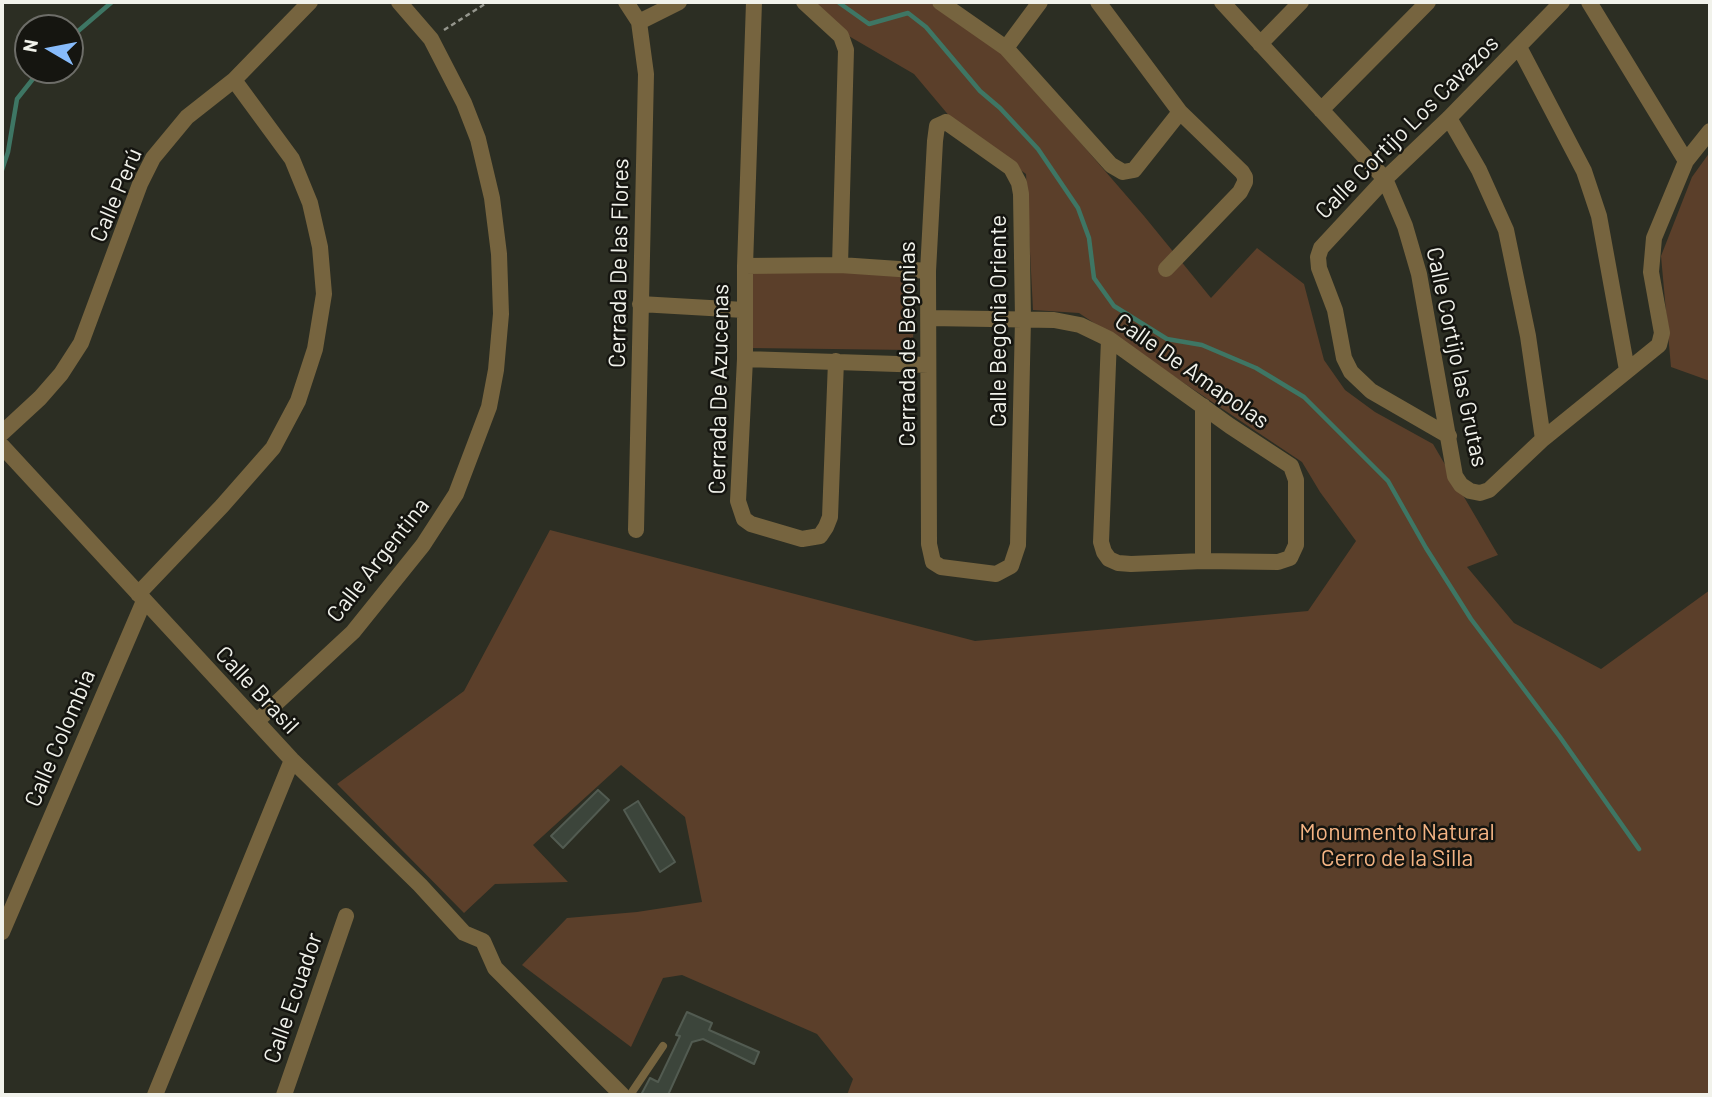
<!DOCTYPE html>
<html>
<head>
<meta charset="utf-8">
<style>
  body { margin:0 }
  #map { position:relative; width:1712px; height:1097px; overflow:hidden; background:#2c2e23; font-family:Barlow,sans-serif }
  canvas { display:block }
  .frame { position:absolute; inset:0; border:4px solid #f1f2eb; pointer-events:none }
  .north { position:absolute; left:14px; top:14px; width:70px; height:70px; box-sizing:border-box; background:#151510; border:2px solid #6d6d68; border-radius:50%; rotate:280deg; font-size:19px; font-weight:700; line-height:28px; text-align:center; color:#f1f2eb }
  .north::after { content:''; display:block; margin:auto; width:24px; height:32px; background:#87bbfb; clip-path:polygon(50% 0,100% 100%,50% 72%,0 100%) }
</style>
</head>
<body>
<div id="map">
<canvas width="1712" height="1097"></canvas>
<div class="frame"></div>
<div class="north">N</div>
</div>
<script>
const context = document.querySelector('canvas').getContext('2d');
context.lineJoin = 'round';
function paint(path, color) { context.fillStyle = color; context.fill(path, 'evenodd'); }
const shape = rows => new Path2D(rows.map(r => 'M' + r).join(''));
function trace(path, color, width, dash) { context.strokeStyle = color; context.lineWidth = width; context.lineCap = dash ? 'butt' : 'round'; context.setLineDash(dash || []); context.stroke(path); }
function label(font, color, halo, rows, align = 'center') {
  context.font = font + ' Barlow,sans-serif'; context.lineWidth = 5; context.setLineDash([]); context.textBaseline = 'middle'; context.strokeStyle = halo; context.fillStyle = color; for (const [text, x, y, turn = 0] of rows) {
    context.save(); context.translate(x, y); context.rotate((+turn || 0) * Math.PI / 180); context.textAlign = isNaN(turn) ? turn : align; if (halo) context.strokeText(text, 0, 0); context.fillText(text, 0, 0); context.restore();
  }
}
paint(shape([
  [808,2,929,2,1003,53,1144,216,1211,298,1257,248,1304,284,1324,360,1345,390,1375,412,1433,444,1498,555,1467,567,1514,623,1601,669,1710,590,1710,1095,847,1095,853,1079,817,1034,682,975,663,978,631,1047,522,965,567,918,637,912,702,902,685,817,621,765,533,845,568,882,495,884,464,913,337,784,464,691,550,530,975,641,1308,611,1356,541,1320,492,1302,462,1079,313,1033,310,1026,174,956,124,914,74,847,35],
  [1710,152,1710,381,1671,367,1661,256,1692,177],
  [750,271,914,272,913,350,749,348]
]), '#5b3f2a');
trace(shape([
  [838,2,869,24,908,13,926,27,980,91,1000,108,1038,149,1078,208,1089,238,1094,278,1114,306,1167,339,1202,345,1256,368,1304,397,1388,481,1426,548,1471,619,1560,737,1639,849],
  [70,38,112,2],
  [2,170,8,152,17,99,40,70]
]), '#3e7664', 4.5);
const building = shape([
  [598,790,609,800,563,848,551,836,598,790],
  [638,801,675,862,660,872,624,810,638,801],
  [687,1012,712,1023,709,1030,759,1052,754,1064,703,1039,692,1042,668,1095,641,1095,650,1078,658,1082,680,1036,676,1035,687,1012]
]);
paint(building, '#3c453b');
trace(building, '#525b51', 2);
trace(shape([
  [444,30,488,2]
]), '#95968d', 2.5, [5, 3.5]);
trace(shape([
  [630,1095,663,1046]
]), '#76643f', 8);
trace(shape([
  [626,2,639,22,646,74,636,530],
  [754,2,745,266,745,359,738,501,744,519,751,524,802,539,820,536,826,527,830,517,836,361],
  [804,2,841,36,846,50,840,265],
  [940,2,1006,48,1111,165,1123,172,1134,170,1180,112],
  [1098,2,1180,112,1242,172,1245,177,1245,182,1240,192,1166,269],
  [1222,2,1385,179,1405,226,1419,274,1455,476,1461,485,1470,491,1480,493,1489,490,1543,439,1659,345,1662,333,1651,272,1654,238,1686,161,1710,131],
  [1589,2,1686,161],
  [639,22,679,2],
  [1260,44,1301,2],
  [1519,47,1584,171,1599,216,1627,370],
  [1006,48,1040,2],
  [1321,110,1428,2],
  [1449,118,1479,170,1506,230,1528,336,1543,439],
  [946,122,1011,168,1019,183,1021,194,1023,319,1018,545,1011,566,996,574,941,567,933,562,929,544,928,271,935,141,937,126,946,122],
  [745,266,840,265,928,271],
  [640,304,744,310],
  [929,318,1054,320,1080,325,1109,339,1230,426,1291,466,1296,480,1296,545,1290,558,1278,562,1203,561,1131,564,1118,563,1109,559,1104,552,1101,542,1109,339],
  [745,359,928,365],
  [2,433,40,398,61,374,81,343,140,184,153,158,187,117,234,80,310,2],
  [1449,436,1371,391,1351,372,1344,358,1335,310,1319,268,1318,257,1321,248,1385,179,1449,118,1562,2],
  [2,446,292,760,420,885,464,933,483,941,495,968,622,1095],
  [1203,561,1203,406],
  [138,594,222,506,273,448,298,401,315,349,324,294,320,247,310,203,292,159,234,80],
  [257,721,353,632,423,545,456,494,489,407,496,370,501,314,499,254,492,198,478,139,464,103,431,39,399,2],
  [2,932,144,601],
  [155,1095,292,760],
  [284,1095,346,916]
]), '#76643f', 16);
label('23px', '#f1f2eb', '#151510', [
  ["Calle Cortijo Los Cavazos",1407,127,-45],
  ["Calle Perú",116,195,-67],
  ["Cerrada De las Flores",619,263,-89],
  ["Calle Begonia Oriente",998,321,-90],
  ["Cerrada de Begonias",907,344,-90],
  ["Calle Cortijo las Grutas",1457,357,78],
  ["Calle De Amapolas",1192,371,35],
  ["Cerrada De Azucenas",719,389,-89],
  ["Calle Argentina",378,560,-52],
  ["Calle Brasil",257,690,47],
  ["Calle Colombia",60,738,-67],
  ["Calle Ecuador",293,998,-71]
]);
label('23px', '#f4b484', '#151510', [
  ["Monumento Natural",1397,832],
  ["Cerro de la Silla",1397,858]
]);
</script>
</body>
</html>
